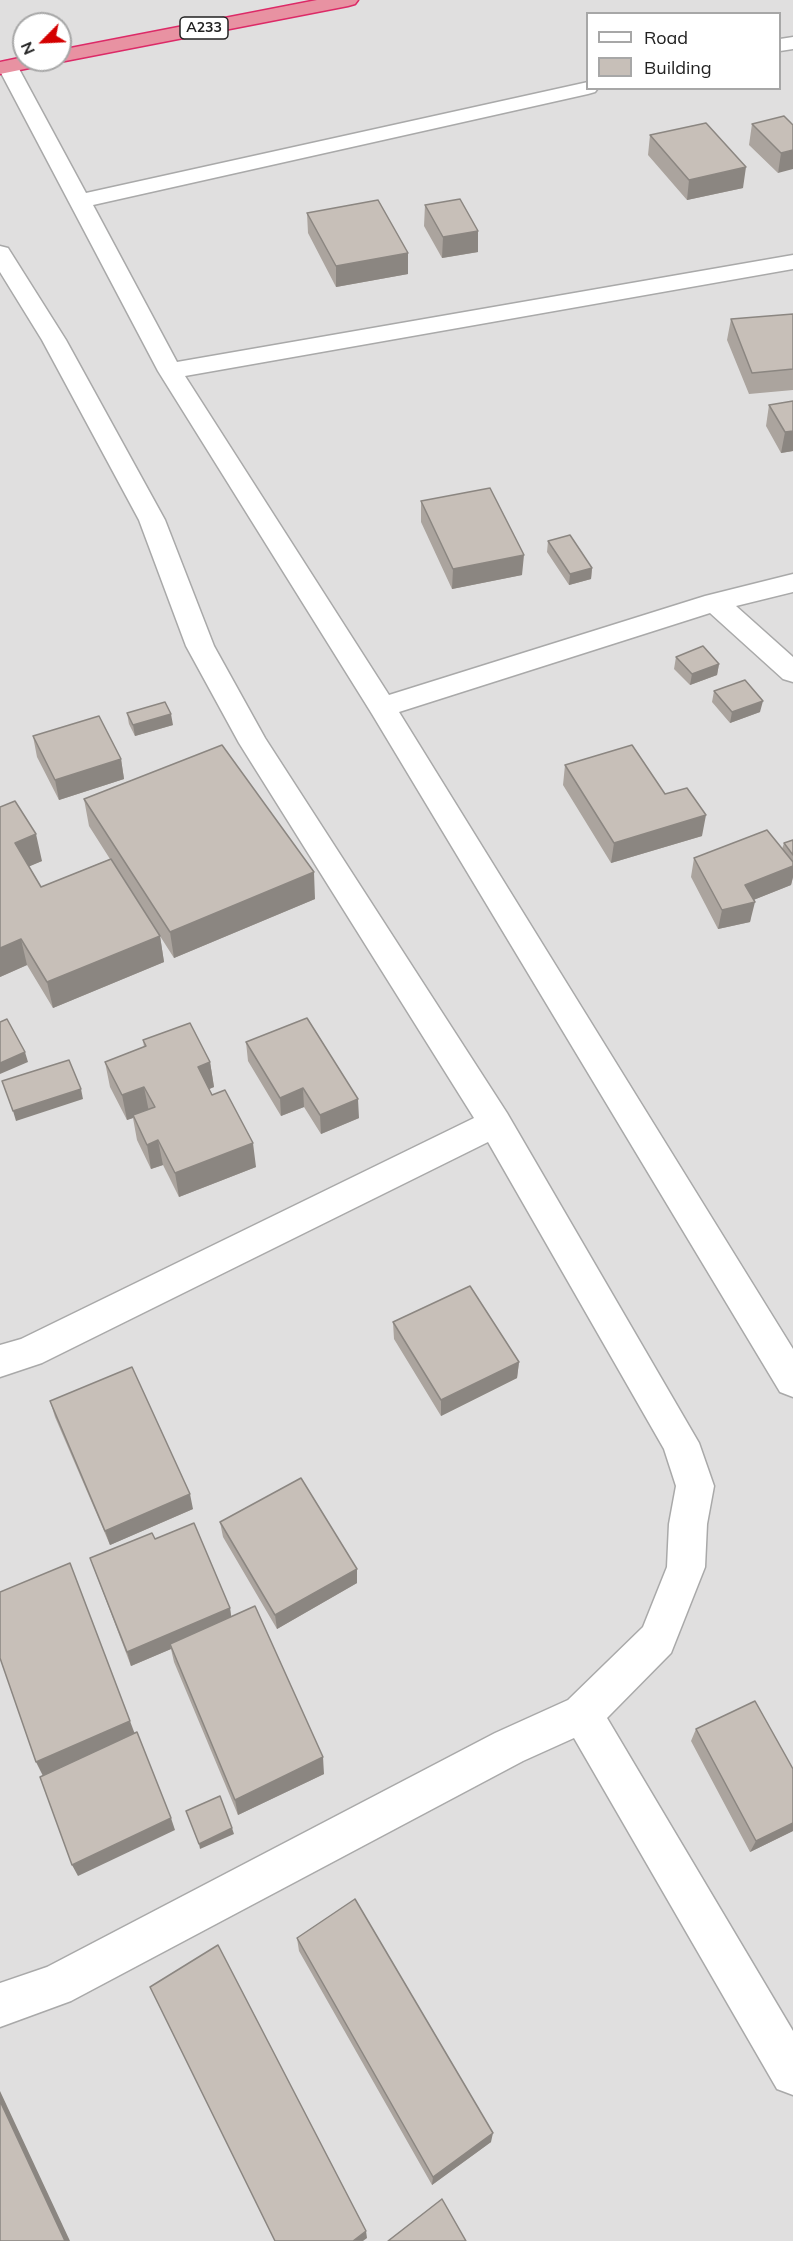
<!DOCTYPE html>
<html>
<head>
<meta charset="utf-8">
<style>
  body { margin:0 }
  #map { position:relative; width:793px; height:2241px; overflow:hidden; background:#f2efe9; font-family:Mulish,sans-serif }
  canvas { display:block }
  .legend { position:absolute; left:586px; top:12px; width:195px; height:78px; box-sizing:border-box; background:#fff; border:2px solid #a7a7a7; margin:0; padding:8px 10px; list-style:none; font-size:18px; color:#222 }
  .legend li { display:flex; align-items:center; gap:12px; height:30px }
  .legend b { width:30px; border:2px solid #a7a7a7 }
  .north { position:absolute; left:12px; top:12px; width:60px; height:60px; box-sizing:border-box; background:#fff; border:2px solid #a7a7a7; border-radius:50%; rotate:246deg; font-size:16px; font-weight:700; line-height:24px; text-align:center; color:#222 }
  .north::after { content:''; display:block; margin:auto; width:21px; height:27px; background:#d40000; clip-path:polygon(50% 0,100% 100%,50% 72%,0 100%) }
</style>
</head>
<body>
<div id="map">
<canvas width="793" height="2241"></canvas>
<ul class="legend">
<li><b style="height:8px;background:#fff"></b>Road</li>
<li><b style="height:16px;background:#c7bfb8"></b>Building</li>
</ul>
<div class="north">N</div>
</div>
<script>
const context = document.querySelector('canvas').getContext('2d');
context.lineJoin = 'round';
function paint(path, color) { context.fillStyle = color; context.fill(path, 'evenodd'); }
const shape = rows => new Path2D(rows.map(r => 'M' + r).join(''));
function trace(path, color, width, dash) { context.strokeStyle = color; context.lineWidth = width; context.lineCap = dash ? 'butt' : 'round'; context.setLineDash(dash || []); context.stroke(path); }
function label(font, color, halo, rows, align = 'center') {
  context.font = font + ' Mulish,sans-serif'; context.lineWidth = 4.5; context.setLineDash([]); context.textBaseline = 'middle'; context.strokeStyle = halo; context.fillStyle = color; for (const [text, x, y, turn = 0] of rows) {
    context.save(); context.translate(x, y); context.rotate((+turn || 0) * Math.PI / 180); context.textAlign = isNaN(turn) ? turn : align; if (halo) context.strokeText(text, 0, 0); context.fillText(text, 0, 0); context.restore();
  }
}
paint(shape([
  [0,0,793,0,793,2241,0,2241],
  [588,14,780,14,780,88,588,88],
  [24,24,60,24,60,60,24,60]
]), '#e0dfdf');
const minor = shape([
  [793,37,793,49,780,51,780,39,793,37],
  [8,61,15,63,18,67,86,193,588,82,588,88,598,88,595,92,588,94,93,205,177,362,793,255,793,269,185,376,389,695,705,596,793,574,793,592,736,606,793,657,793,682,783,679,710,613,399,712,793,1349,793,1397,780,1392,372,714,158,371,0,71,1,63,8,61],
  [0,246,8,248,66,340,165,520,214,646,265,738,507,1113,699,1443,714,1486,707,1524,705,1567,671,1653,607,1718,793,2031,793,2095,777,2089,574,1738,523,1761,71,2001,0,2027,0,1983,47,1967,495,1733,568,1700,643,1627,667,1567,669,1524,676,1486,664,1449,488,1142,42,1363,0,1377,0,1345,21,1339,474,1118,239,743,186,646,139,520,42,340,0,272,0,246]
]);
const highway = shape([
  [317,0,358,0,355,4,348,6,60,62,53,60,60,60,60,50,317,0],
  [24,57,24,60,52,60,49,64,0,74,0,62,24,57]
]);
trace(minor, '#a9a9a9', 3);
trace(highway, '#dc2a67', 3);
paint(minor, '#fff');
paint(highway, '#e892a2');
paint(shape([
  [752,124,793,125,778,173,749,145],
  [650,135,743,188,687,200,648,155],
  [425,205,478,231,478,252,442,258,424,226],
  [307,213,408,253,408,274,336,287,308,233],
  [793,314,793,390,749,394,727,340,731,319],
  [793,401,793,451,781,453,766,426,769,405],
  [421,501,522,575,452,589,421,522],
  [548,541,592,568,591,579,569,585,547,552],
  [676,657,719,664,717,675,690,685,674,669],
  [714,691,760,712,730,723,712,702],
  [127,713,173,725,135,736,129,724],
  [33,736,121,759,124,779,59,800,37,757],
  [565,765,665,794,702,836,611,863,563,785],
  [84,799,315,899,174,958,160,936,164,962,53,1008,27,965,0,977,0,807,42,861,29,866,41,887,110,859,89,826],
  [793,840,793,877,791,885,753,900,750,922,718,929,691,877,694,858,782,849,784,843],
  [143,1040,210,1062,214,1087,209,1089,256,1167,179,1197,163,1165,151,1169,137,1140,133,1118,127,1120,110,1087,105,1062,144,1047],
  [246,1042,359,1118,321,1134,304,1107,281,1116,248,1061],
  [393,1322,519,1362,517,1378,441,1416,394,1339],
  [50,1401,193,1509,110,1545,55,1417],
  [220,1522,357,1583,277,1629,223,1537],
  [155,1539,230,1608,231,1617,324,1774,238,1815,174,1662,171,1649,131,1666,90,1558],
  [696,1729,793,1769,793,1831,750,1852,691,1741],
  [297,1938,491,2142,432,2185,299,1951]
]), '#aba49e');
paint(shape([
  [793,150,793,169,778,173,781,153],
  [746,167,743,188,687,200,689,180],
  [478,231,478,252,442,258,443,237],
  [408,253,408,274,336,287,336,266],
  [793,431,793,451,781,453,785,432],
  [524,555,522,575,452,589,453,569],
  [592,568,591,579,569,585,570,574],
  [719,664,717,675,690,685,692,674],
  [763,701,760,712,730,723,732,712],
  [171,714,173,725,135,736,133,725],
  [121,759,124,779,59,800,55,780],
  [706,815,702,836,611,863,614,843],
  [36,834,42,861,21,870,15,843],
  [793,866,793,877,791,885,741,905,745,885],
  [314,872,315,899,174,958,170,932],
  [755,902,750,922,718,929,722,910],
  [160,936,164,962,53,1008,47,982],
  [21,939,27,965,0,977,0,948],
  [25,1052,28,1062,0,1074,0,1063],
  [210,1062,214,1087,202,1092,198,1067],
  [144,1087,149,1112,133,1115,133,1118,127,1120,122,1095],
  [303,1088,304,1107,281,1116,280,1098],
  [81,1089,83,1099,16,1121,13,1111],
  [358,1099,359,1118,321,1134,320,1115],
  [158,1140,163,1165,151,1169,147,1145],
  [253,1143,256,1167,179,1197,175,1173],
  [519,1362,517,1378,441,1416,441,1400],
  [190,1494,193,1509,110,1545,105,1531],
  [357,1569,357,1583,277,1629,275,1615],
  [230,1608,232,1622,170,1644,171,1649,131,1666,127,1652],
  [130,1721,136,1737,44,1778,36,1762],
  [323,1757,324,1774,238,1815,235,1800],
  [171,1818,175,1830,78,1876,72,1865],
  [793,1823,793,1831,750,1852,756,1841],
  [232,1828,234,1834,200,1849,199,1844],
  [0,2091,70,2241,65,2241,0,2101],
  [493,2133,491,2142,432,2185,433,2177],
  [366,2231,367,2238,363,2241,353,2241]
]), '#8b8681');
const building = shape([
  [784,116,793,125,793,150,781,153,752,124,784,116],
  [706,123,746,167,689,180,650,135,706,123],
  [460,199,478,231,443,237,425,205,460,199],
  [378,200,408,253,336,266,307,213,378,200],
  [793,314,793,369,752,373,731,319,793,314],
  [793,401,793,431,785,432,769,405,793,401],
  [490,488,524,555,453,569,421,501,490,488],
  [570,535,592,568,570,574,548,541,570,535],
  [703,646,719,664,692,674,676,657,703,646],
  [745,680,763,701,732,712,714,691,745,680],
  [165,702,171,714,133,725,127,713,165,702],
  [99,716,121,759,55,780,33,736,99,716],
  [222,745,314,872,170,932,84,799,222,745],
  [632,745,665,794,687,788,706,815,614,843,565,765,632,745],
  [15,801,36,834,15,843,41,887,111,859,160,936,47,982,21,939,0,948,0,807,15,801],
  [767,830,793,862,793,866,745,885,755,902,722,910,694,858,767,830],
  [793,840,793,855,784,843,793,840],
  [307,1018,358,1099,320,1115,303,1088,280,1098,246,1042,307,1018],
  [7,1019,25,1052,0,1063,0,1022,7,1019],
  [190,1023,210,1062,198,1067,212,1095,225,1090,253,1143,175,1173,158,1140,147,1145,133,1115,155,1107,144,1087,122,1095,105,1062,146,1046,143,1040,190,1023],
  [69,1060,81,1089,13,1111,2,1081,69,1060],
  [470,1286,519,1362,441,1400,393,1322,470,1286],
  [132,1367,190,1494,105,1531,50,1401,132,1367],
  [301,1478,357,1569,275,1615,220,1522,301,1478],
  [194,1523,230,1608,127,1652,90,1558,152,1533,155,1539,194,1523],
  [70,1563,130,1721,36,1762,0,1658,0,1592,70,1563],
  [255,1606,323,1757,235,1800,170,1644,255,1606],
  [755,1701,793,1769,793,1823,756,1841,696,1729,755,1701],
  [137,1732,171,1818,72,1865,40,1777,137,1732],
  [220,1796,232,1828,199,1844,186,1811,220,1796],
  [355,1899,493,2133,433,2177,297,1938,355,1899],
  [218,1945,366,2231,353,2241,275,2241,150,1987,218,1945],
  [0,2101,65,2241,0,2241,0,2101],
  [442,2199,466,2241,388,2241,442,2199]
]);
paint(building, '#c7bfb8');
trace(building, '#8b8681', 1.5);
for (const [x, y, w] of [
  [204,28,48]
]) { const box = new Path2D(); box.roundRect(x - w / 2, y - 11, w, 22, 4.5); context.fillStyle = '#fff'; context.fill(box); trace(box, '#222', 1.5); }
label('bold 14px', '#222', null, [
  ["A233",204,28]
]);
</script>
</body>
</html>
